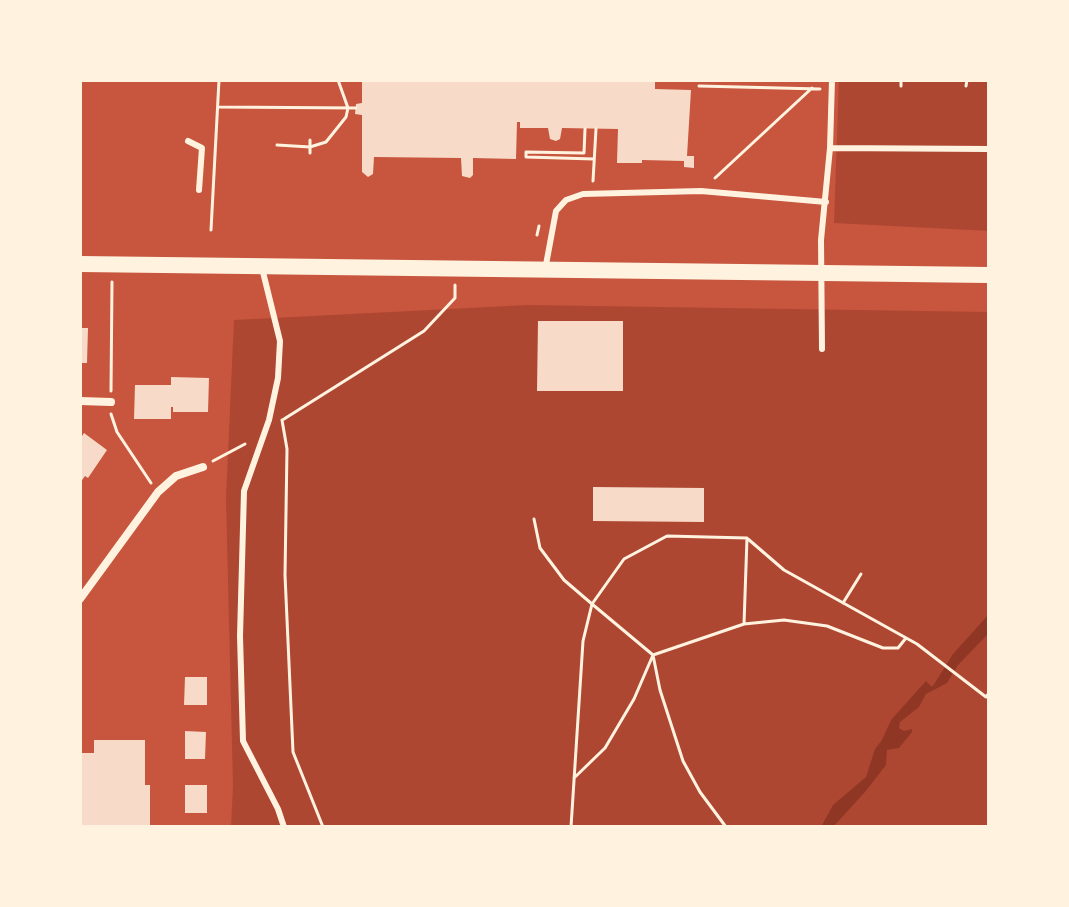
<!DOCTYPE html>
<html>
<head>
<meta charset="utf-8">
<style>
  body { margin:0 }
  #map { position:relative; width:1069px; height:907px; overflow:hidden; background:#c8553d; font-family:Quicksand,sans-serif }
  canvas { display:block }
  .frame { position:absolute; inset:0; border:82px solid #fff3e0; pointer-events:none }
</style>
</head>
<body>
<div id="map">
<canvas width="1069" height="907"></canvas>
<div class="frame"></div>
</div>
<script>
const context = document.querySelector('canvas').getContext('2d');
context.lineJoin = 'round';
function paint(path, color) { context.fillStyle = color; context.fill(path, 'evenodd'); }
const shape = rows => new Path2D(rows.map(r => 'M' + r).join(''));
function trace(path, color, width, dash) { context.strokeStyle = color; context.lineWidth = width; context.lineCap = dash ? 'butt' : 'round'; context.setLineDash(dash || []); context.stroke(path); }
paint(shape([
  [839,80,989,80,989,231,834,223],
  [528,305,989,312,989,827,231,827,233,786,226,498,234,320]
]), '#ae4732');
paint(shape([
  [989,614,989,633,958,665,947,683,926,694,919,707,900,722,899,728,904,731,912,729,912,732,899,748,887,750,886,765,865,792,833,827,821,827,833,805,866,777,875,749,882,740,891,720,926,681,931,686,933,686,953,654]
]), '#8f3625');
paint(shape([
  [362,80,655,80,655,89,691,90,687,156,694,156,694,168,684,167,684,161,642,160,642,163,617,163,618,129,562,128,560,139,556,141,550,139,548,128,520,128,520,122,517,122,516,159,473,158,473,175,470,178,462,176,461,158,374,157,373,174,368,177,362,172,362,115,355,114,356,104,362,103],
  [538,321,623,321,623,391,537,391],
  [80,328,88,328,87,363,80,363],
  [171,377,209,378,208,412,173,412,173,407,171,407,171,419,134,419,135,385,171,385],
  [84,433,107,450,88,478,85,476,80,483,80,439],
  [593,487,704,488,704,522,593,521],
  [185,677,207,677,207,705,184,705],
  [185,731,206,732,205,759,185,759],
  [94,740,145,740,145,785,150,785,150,827,80,827,80,753,94,753],
  [185,785,207,785,207,813,185,813]
]), '#f7dbc8');
trace(shape([
  [699,86,820,89],
  [901,86,901,80],
  [966,86,967,80],
  [219,107,356,108],
  [585,129,584,153,526,152,526,157,594,159],
  [310,140,310,153],
  [277,145,310,147,326,142,346,117,348,108,338,80],
  [715,178,812,88],
  [593,181,596,129],
  [211,230,219,80],
  [537,235,539,226],
  [111,391,112,282],
  [111,414,117,432,151,483],
  [284,419,424,331,455,298,455,285],
  [282,420,287,449,285,575,293,752,323,827],
  [213,461,245,444],
  [534,519,540,548,564,580,592,604,583,641,571,827],
  [748,539,784,570,917,644,986,697,989,693],
  [843,603,861,574],
  [744,624,784,620,827,626,883,648,898,648,906,638],
  [574,778,605,748,634,699,653,655,592,604,624,559,667,536,747,538,744,624,653,655,660,690,683,761,700,792,726,827]
]), '#fff3e0', 3);
trace(shape([
  [188,141,202,148,199,190],
  [830,148,989,149],
  [262,268,280,341,278,378,269,420,244,491,240,636,243,741,278,809,284,827],
  [545,270,556,211,566,200,583,194,701,191,826,202],
  [822,349,821,240,830,148,832,80]
]), '#fff3e0', 6);
trace(shape([
  [80,401,111,402],
  [80,599,158,492,176,476,203,467]
]), '#fff3e0', 8);
trace(shape([
  [80,264,989,275]
]), '#fff3e0', 16);
</script>
</body>
</html>
